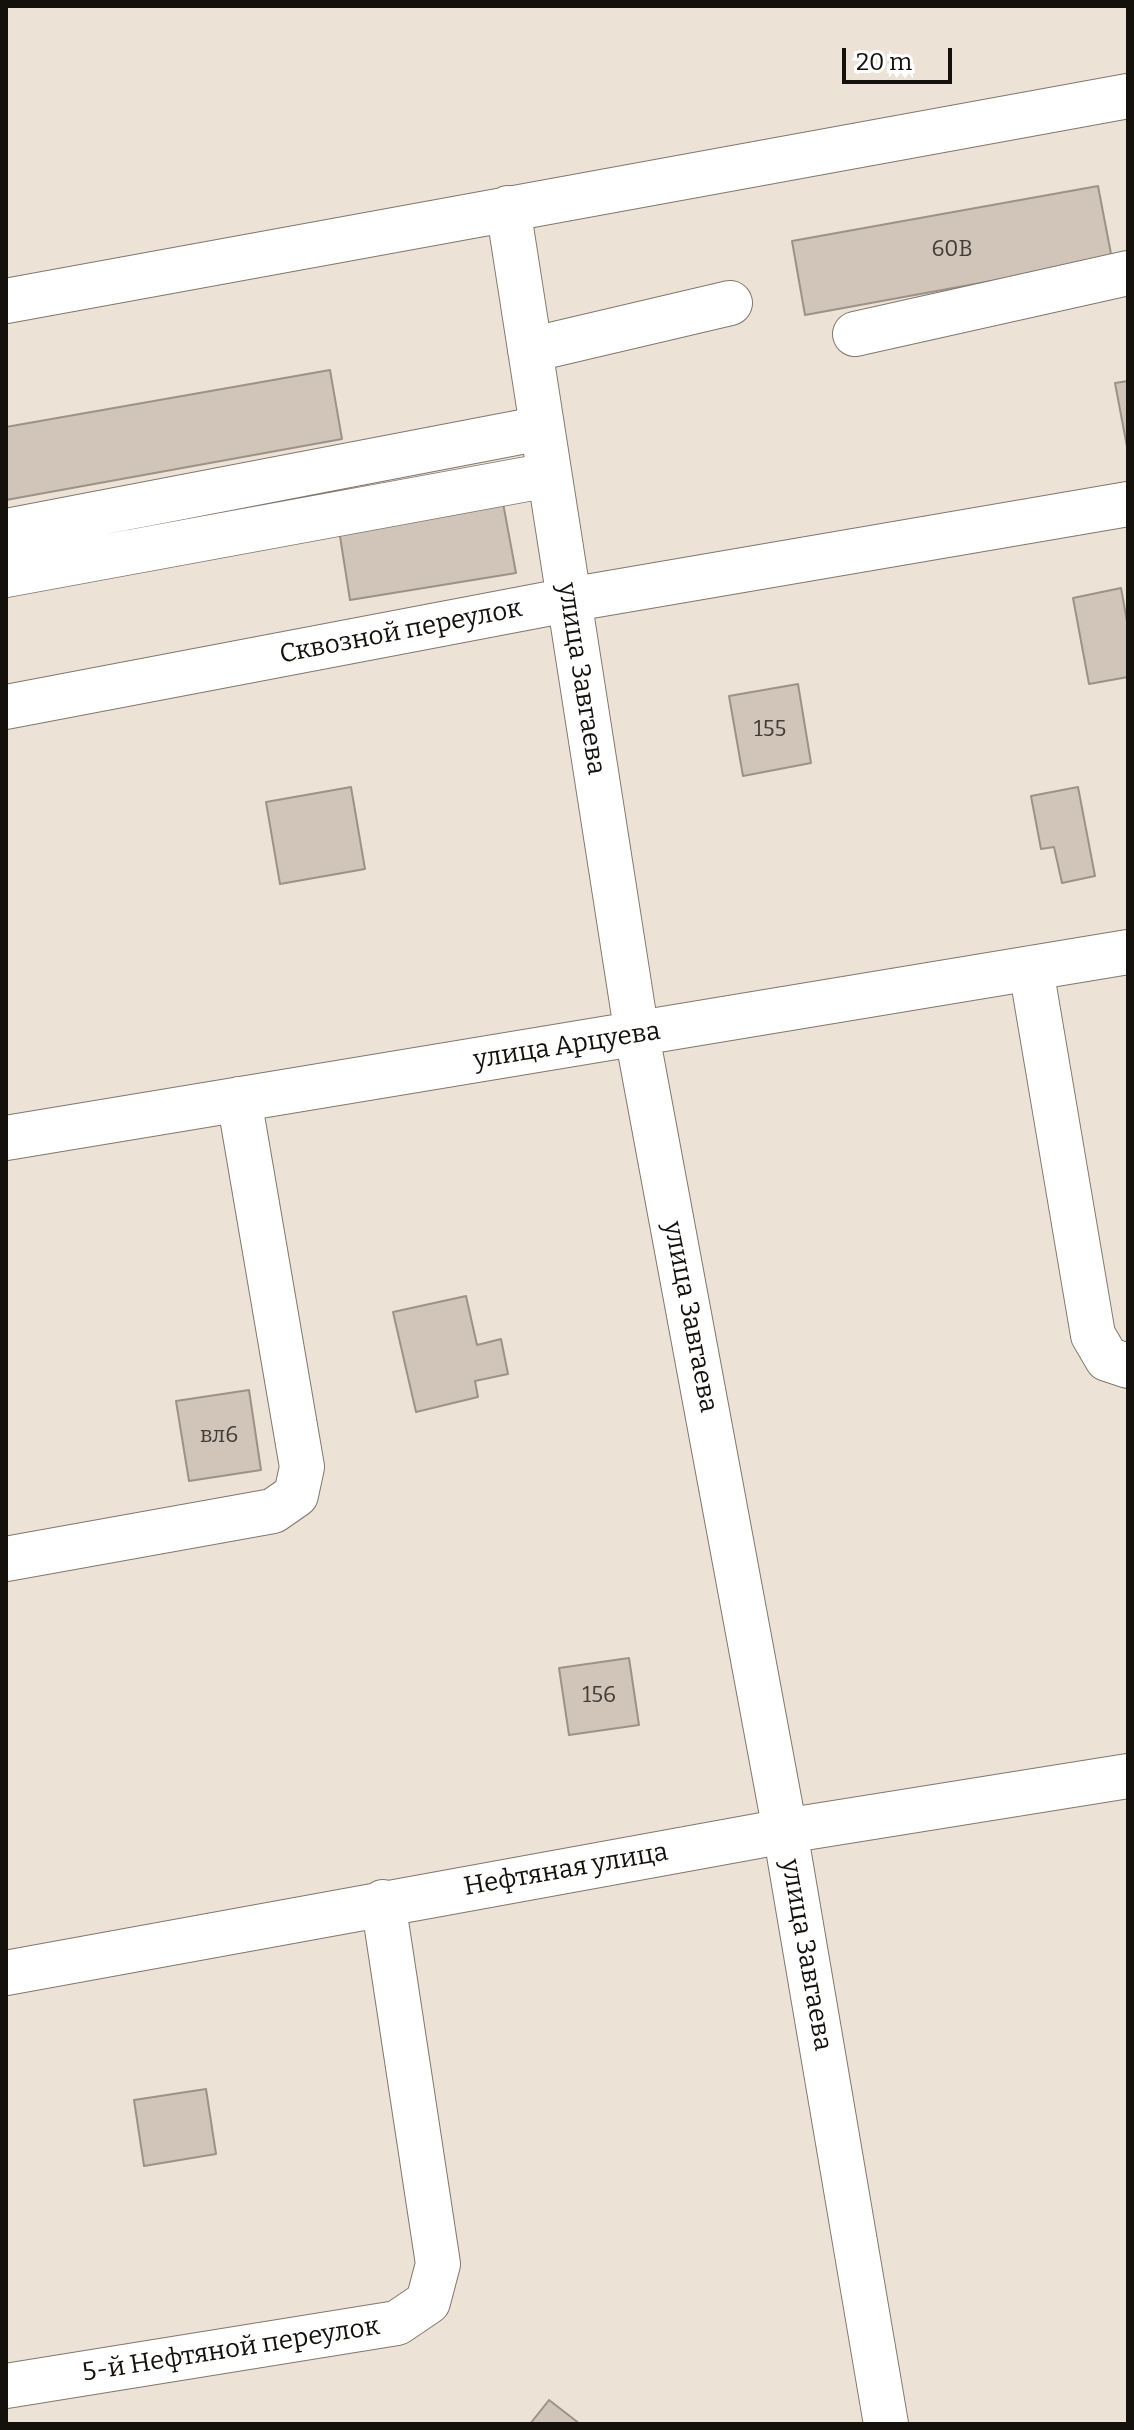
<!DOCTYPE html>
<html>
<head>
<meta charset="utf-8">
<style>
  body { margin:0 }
  #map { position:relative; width:1134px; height:2430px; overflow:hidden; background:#ede2d6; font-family:Bitter,serif }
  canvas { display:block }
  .frame { position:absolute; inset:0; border:8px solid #14100c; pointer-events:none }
  .scale { position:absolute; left:842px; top:48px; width:110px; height:36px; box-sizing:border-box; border:4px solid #14100c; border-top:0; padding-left:10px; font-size:24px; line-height:28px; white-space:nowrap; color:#14100c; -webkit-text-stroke:6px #fff; paint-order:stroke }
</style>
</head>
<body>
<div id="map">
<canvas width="1134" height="2430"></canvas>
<div class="frame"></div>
<div class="scale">20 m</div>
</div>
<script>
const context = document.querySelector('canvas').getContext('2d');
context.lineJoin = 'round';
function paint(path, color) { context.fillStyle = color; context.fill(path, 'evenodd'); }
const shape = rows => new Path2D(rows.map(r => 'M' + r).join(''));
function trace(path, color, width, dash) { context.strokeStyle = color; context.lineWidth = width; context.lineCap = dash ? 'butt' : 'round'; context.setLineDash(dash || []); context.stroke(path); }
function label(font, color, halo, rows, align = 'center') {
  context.font = font + ' Bitter,serif'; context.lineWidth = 6; context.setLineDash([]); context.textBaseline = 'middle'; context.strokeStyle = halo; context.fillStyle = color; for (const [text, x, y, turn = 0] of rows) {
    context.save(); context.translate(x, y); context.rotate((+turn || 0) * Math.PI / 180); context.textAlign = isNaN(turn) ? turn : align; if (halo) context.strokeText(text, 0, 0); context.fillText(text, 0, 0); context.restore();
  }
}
const building = shape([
  [1098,186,1112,259,805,315,792,241,1098,186],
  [330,370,342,439,6,500,6,427,330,370],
  [1128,381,1128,452,1115,383,1128,381],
  [503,503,516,573,350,600,339,530,503,503],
  [1121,588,1128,627,1128,677,1089,684,1073,598,1121,588],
  [798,684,811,763,743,776,729,696,798,684],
  [351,787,365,869,280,884,266,802,351,787],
  [1078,787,1095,876,1062,883,1054,847,1041,849,1031,796,1078,787],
  [466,1296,477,1345,501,1339,508,1374,475,1381,478,1397,416,1412,393,1312,466,1296],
  [249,1390,261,1470,189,1481,176,1401,249,1390],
  [629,1658,639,1725,569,1735,559,1668,629,1658],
  [206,2089,216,2154,144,2166,134,2100,206,2089],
  [549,2400,580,2424,530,2424,549,2400]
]);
paint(building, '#d1c5ba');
trace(building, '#9d9287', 2);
const minor = shape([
  [508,208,637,1035,785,1831,886,2424],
  [6,301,1128,96],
  [855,334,1128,273],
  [530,350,730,303],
  [6,531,542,428],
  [6,575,549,475],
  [6,707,568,600,1128,504],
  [1031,969,1093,1335,1107,1359,1128,1366],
  [6,1138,1128,952],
  [6,1559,273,1511,296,1495,302,1467,239,1099],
  [6,1973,785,1831,1128,1776],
  [6,2386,397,2323,428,2302,438,2264,383,1902]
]);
trace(minor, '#82776d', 46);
trace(minor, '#fff', 44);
label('22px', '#433d38', null, [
  ["60В",952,250],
  ["155",770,730],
  ["вл6",219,1436],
  ["156",599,1696]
]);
label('26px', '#14100c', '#fff', [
  ["Сквозной переулок",401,632,-11],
  ["улица Завгаева",581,679,81],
  ["улица Арцуева",567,1046,-9],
  ["улица Завгаева",690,1317,79],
  ["Нефтяная улица",566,1870,-10],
  ["улица Завгаева",806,1955,80],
  ["5-й Нефтяной переулок",231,2350,-9]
]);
</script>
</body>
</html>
